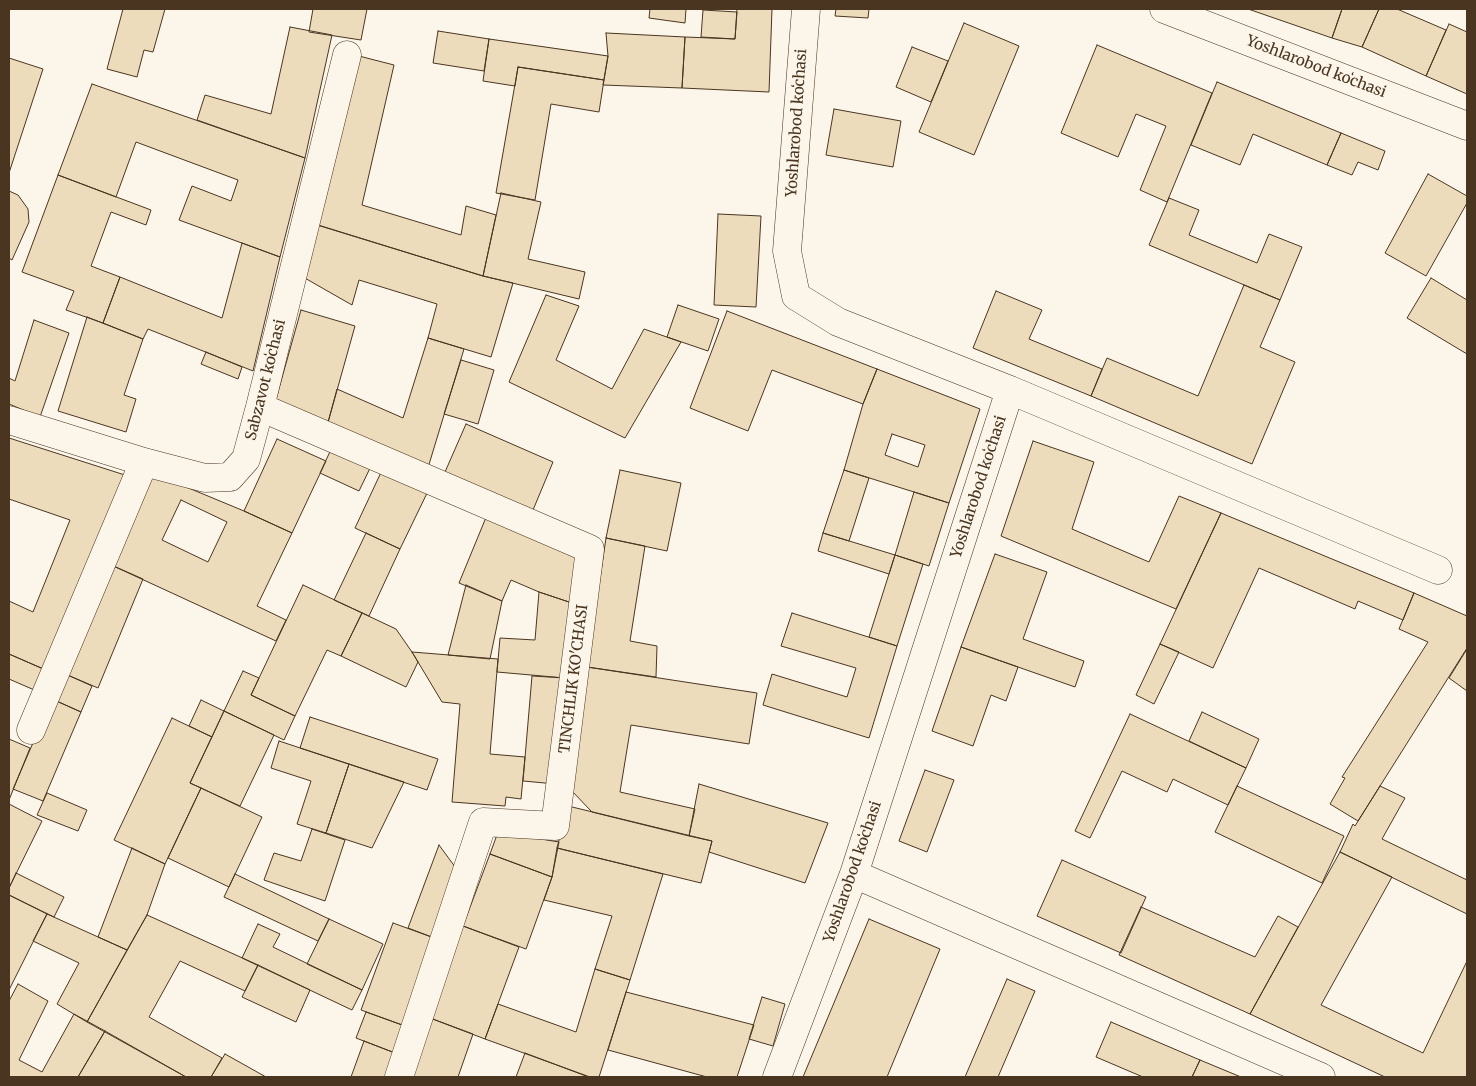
<!DOCTYPE html>
<html>
<head>
<meta charset="utf-8">
<style>
  body { margin:0 }
  #map { position:relative; width:1476px; height:1086px; overflow:hidden; background:#fbf6e9; font-family:Merriweather,serif }
  canvas { display:block }
  .frame { position:absolute; inset:0; border:10px solid #4a3520; pointer-events:none }
</style>
</head>
<body>
<div id="map">
<canvas width="1476" height="1086"></canvas>
<div class="frame"></div>
</div>
<script>
const context = document.querySelector('canvas').getContext('2d');
context.lineJoin = 'round';
function paint(path, color) { context.fillStyle = color; context.fill(path, 'evenodd'); }
const shape = rows => new Path2D(rows.map(r => 'M' + r).join(''));
function trace(path, color, width, dash) { context.strokeStyle = color; context.lineWidth = width; context.lineCap = dash ? 'butt' : 'round'; context.setLineDash(dash || []); context.stroke(path); }
function label(font, color, halo, rows, align = 'center') {
  context.font = font + ' Merriweather,serif'; context.lineWidth = 4; context.setLineDash([]); context.textBaseline = 'middle'; context.strokeStyle = halo; context.fillStyle = color; for (const [text, x, y, turn = 0] of rows) {
    context.save(); context.translate(x, y); context.rotate((+turn || 0) * Math.PI / 180); context.textAlign = isNaN(turn) ? turn : align; if (halo) context.strokeText(text, 0, 0); context.fillText(text, 0, 0); context.restore();
  }
}
const building = shape([
  [123,9,165,9,153,52,144,50,137,77,107,69,123,9],
  [313,9,367,9,361,40,309,32,313,9],
  [650,9,686,9,685,23,649,18,650,9],
  [737,9,772,9,769,92,682,88,685,37,735,39,737,9],
  [836,9,869,9,868,18,835,16,836,9],
  [1248,9,1342,9,1332,38,1248,9],
  [1342,9,1379,9,1362,47,1332,38,1342,9],
  [1379,9,1397,9,1446,30,1426,76,1362,47,1379,9],
  [703,10,737,12,735,39,701,37,703,10],
  [964,23,1019,46,974,155,919,132,964,23],
  [1449,24,1467,32,1467,94,1426,76,1449,24],
  [290,27,332,35,305,158,197,120,205,95,271,114,290,27],
  [438,31,489,39,484,71,433,63,438,31],
  [606,33,685,37,682,88,603,85,608,56,606,33],
  [489,39,608,56,604,80,518,67,515,86,483,81,489,39],
  [1097,45,1212,93,1167,202,1140,190,1166,126,1136,114,1118,157,1061,133,1097,45],
  [912,47,948,61,931,102,896,87,912,47],
  [355,55,394,65,362,205,461,235,466,206,496,215,483,276,314,224,355,55],
  [9,58,43,69,9,173,9,58],
  [518,67,604,80,599,112,551,104,535,200,496,193,518,67],
  [1217,82,1341,133,1327,165,1253,134,1240,165,1191,145,1217,82],
  [92,84,305,158,280,257,179,220,192,186,231,201,238,180,136,142,116,197,58,175,92,84],
  [834,109,901,121,893,167,826,155,834,109],
  [1341,133,1385,151,1378,170,1358,162,1352,175,1327,165,1341,133],
  [1428,174,1467,196,1467,203,1426,276,1385,253,1428,174],
  [58,175,151,210,146,225,111,212,91,266,120,277,103,323,66,310,74,291,22,272,58,175],
  [9,191,18,195,28,209,29,222,12,260,9,258,9,191],
  [501,193,541,202,528,259,585,272,579,299,483,276,501,193],
  [1169,198,1199,210,1189,235,1257,263,1269,234,1302,247,1280,300,1149,245,1169,198],
  [718,214,761,216,756,307,714,305,718,214],
  [318,225,483,276,513,283,491,357,428,338,437,304,359,280,352,305,303,277,318,225],
  [242,243,280,257,253,371,148,329,143,339,103,323,120,277,222,318,242,243],
  [1431,278,1467,300,1467,354,1407,318,1431,278],
  [1244,285,1280,300,1260,347,1295,362,1252,464,1091,396,1107,358,1198,396,1244,285],
  [996,291,1042,310,1029,339,1102,369,1091,396,973,348,996,291],
  [546,295,579,306,556,360,612,389,644,329,681,342,625,438,509,382,546,295],
  [678,305,719,319,708,351,667,337,678,305],
  [301,310,355,326,327,426,273,410,301,310],
  [727,311,877,369,863,404,772,370,748,431,690,408,727,311],
  [87,317,143,339,124,395,136,399,126,432,58,411,87,317],
  [34,320,69,333,40,417,9,404,9,378,15,381,34,320],
  [428,338,464,349,427,471,327,426,337,389,403,418,428,338],
  [206,352,242,367,238,379,201,364,206,352],
  [461,360,494,370,478,424,444,414,461,360],
  [877,369,980,409,949,503,844,470,863,404,877,369],
  [892,434,925,445,918,467,885,455,892,434],
  [466,424,553,462,533,510,445,472,466,424],
  [9,438,128,476,48,671,9,654,9,601,33,612,70,520,9,499,9,438],
  [277,439,326,461,292,533,244,511,277,439],
  [1033,441,1094,462,1072,529,1149,562,1179,496,1221,513,1176,609,1001,536,1033,441],
  [334,443,373,462,359,491,320,473,334,443],
  [384,466,430,487,400,549,355,528,384,466],
  [620,470,681,483,667,551,606,538,620,470],
  [844,470,869,478,849,541,823,533,844,470],
  [150,472,244,511,292,533,257,606,286,620,276,641,109,564,150,472],
  [181,500,227,522,208,562,162,540,181,500],
  [914,492,949,503,929,566,895,555,914,492],
  [1221,513,1414,593,1403,620,1358,601,1355,609,1259,568,1213,668,1160,644,1221,513],
  [487,515,576,550,572,603,539,592,511,580,502,601,459,583,487,515],
  [366,533,400,549,369,616,334,600,366,533],
  [823,533,895,555,889,574,818,551,823,533],
  [606,538,645,546,630,641,657,646,656,677,587,667,606,538],
  [995,554,1047,572,1023,639,1084,661,1075,687,961,647,995,554],
  [895,555,923,564,897,646,869,637,895,555],
  [109,564,143,579,98,688,63,673,109,564],
  [303,585,362,613,341,656,327,650,295,716,251,695,303,585],
  [466,585,502,601,490,659,448,655,466,585],
  [539,592,572,603,565,678,497,672,500,638,535,640,539,592],
  [1414,593,1467,616,1467,648,1358,821,1330,804,1345,778,1342,777,1428,642,1399,629,1414,593],
  [362,613,396,629,412,652,418,662,406,687,341,656,362,613],
  [792,613,897,646,869,738,763,705,772,674,847,697,856,668,781,646,792,613],
  [1160,644,1179,652,1154,704,1136,695,1160,644],
  [961,647,1018,667,1006,701,991,695,973,746,932,731,961,647],
  [1467,649,1467,691,1449,678,1467,649],
  [412,652,498,659,490,754,525,757,521,799,506,797,505,806,452,802,460,704,442,702,412,652],
  [9,654,48,671,39,692,9,679,9,654],
  [587,667,757,693,749,744,631,725,620,792,695,809,689,836,592,812,570,789,587,667],
  [243,671,259,678,251,695,295,716,284,740,224,711,243,671],
  [63,673,92,686,81,712,52,699,63,673],
  [532,676,565,678,556,784,523,781,532,676],
  [52,699,81,712,43,801,13,789,52,699],
  [201,700,224,711,212,737,189,726,201,700],
  [224,711,274,735,240,806,190,783,224,711],
  [1202,712,1259,739,1246,768,1189,741,1202,712],
  [1130,714,1246,768,1228,805,1173,779,1167,792,1122,771,1090,838,1075,831,1130,714],
  [310,717,438,759,427,790,300,748,310,717],
  [172,718,212,737,190,783,201,788,165,864,114,840,172,718],
  [9,739,30,748,9,800,9,739],
  [279,741,349,764,326,833,297,824,311,781,271,768,279,741],
  [349,764,404,782,372,848,326,833,349,764],
  [925,770,954,780,927,852,899,841,925,770],
  [699,784,828,823,805,883,709,852,712,841,689,836,699,784],
  [1237,786,1344,836,1322,883,1215,832,1237,786],
  [1380,786,1405,798,1382,839,1467,880,1467,914,1340,852,1353,824,1355,826,1380,786],
  [201,788,262,817,229,887,168,858,201,788],
  [47,793,87,810,78,831,37,815,47,793],
  [9,804,42,821,9,888,9,804],
  [568,806,712,841,701,883,557,848,568,806],
  [312,829,345,840,325,901,264,880,274,853,301,861,312,829],
  [498,832,559,842,552,877,490,854,498,832],
  [439,845,461,875,437,939,408,928,439,845],
  [132,848,165,864,147,915,127,950,98,937,132,848],
  [557,848,663,874,630,980,595,969,612,916,544,900,552,877,557,848],
  [1340,852,1392,877,1321,1005,1423,1053,1467,961,1467,1077,1385,1077,1250,1014,1340,852],
  [490,854,552,877,526,949,463,926,490,854],
  [1062,860,1146,897,1121,953,1037,916,1062,860],
  [16,873,64,897,54,917,9,895,9,888,16,873],
  [235,874,329,919,318,941,224,897,235,874],
  [9,895,47,914,9,990,9,895],
  [1141,907,1255,957,1278,916,1298,927,1250,1014,1119,955,1141,907],
  [47,914,127,950,87,1022,57,1004,79,963,33,941,47,914],
  [147,915,258,965,245,991,180,961,149,1017,222,1058,211,1077,186,1077,87,1022,147,915],
  [329,919,383,944,362,990,307,964,329,919],
  [869,919,940,949,887,1077,803,1077,869,919],
  [393,923,437,939,405,1026,361,1010,393,923],
  [258,924,280,934,273,947,362,990,352,1010,242,958,258,924],
  [463,926,519,947,485,1039,430,1018,463,926],
  [258,965,310,990,296,1022,242,997,258,965],
  [595,969,630,980,599,1077,590,1077,485,1039,498,1004,576,1032,595,969],
  [1007,979,1035,991,998,1077,965,1077,1007,979],
  [18,984,48,1001,19,1060,42,1072,74,1014,105,1031,78,1077,9,1077,9,1001,18,984],
  [626,992,754,1025,737,1077,707,1077,608,1050,626,992],
  [762,997,785,1004,773,1046,749,1039,762,997],
  [366,1012,405,1026,395,1053,356,1038,366,1012],
  [430,1018,473,1034,458,1077,408,1077,430,1018],
  [1111,1022,1200,1060,1192,1077,1143,1077,1096,1057,1111,1022],
  [105,1031,186,1077,78,1077,105,1031],
  [364,1041,395,1053,386,1077,351,1077,364,1041],
  [525,1053,586,1076,586,1077,516,1077,525,1053],
  [225,1054,266,1077,211,1077,225,1054],
  [1200,1060,1241,1077,1192,1077,1200,1060]
]);
paint(building, '#ecdcbc');
trace(building, '#4a3520', 1);
const street = shape([
  [1164,9,1467,126],
  [1010,390,1438,570],
  [260,407,590,549,555,826,483,822,399,1077],
  [9,420,144,462,205,478,230,477,246,459,260,407,347,55],
  [31,730,144,462],
  [854,874,1321,1077],
  [777,1077,854,874,1010,390,838,322,796,296,787,251,806,9]
]);
trace(street, '#4a3520', 29);
trace(street, '#fbf6e9', 28);
label('15px', '#4a3520', '#fbf6e9', [
  ["Yoshlarobod koʻchasi",1316,67,21],
  ["Yoshlarobod koʻchasi",797,123,-86],
  ["Sabzavot koʻchasi",266,380,-76],
  ["Yoshlarobod koʻchasi",979,487,-72],
  ["TINCHLIK KO'CHASI",574,679,-83],
  ["Yoshlarobod koʻchasi",853,872,-71]
]);
</script>
</body>
</html>
